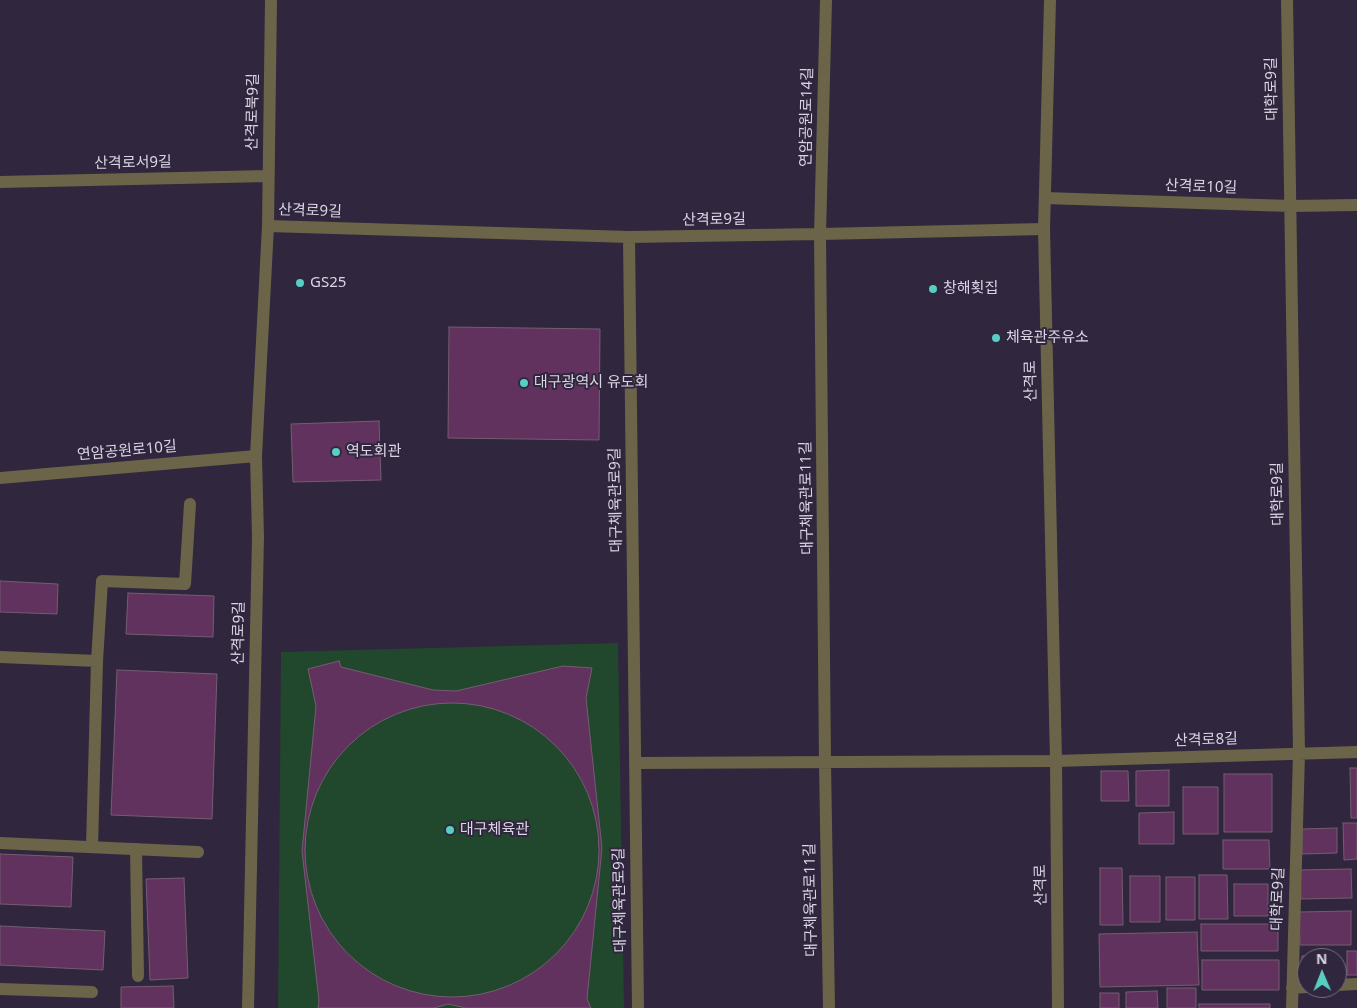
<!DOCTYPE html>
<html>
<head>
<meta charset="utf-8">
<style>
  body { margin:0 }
  #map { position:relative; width:1357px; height:1008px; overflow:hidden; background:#30263e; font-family:"Noto Sans",sans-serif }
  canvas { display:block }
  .north { position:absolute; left:1297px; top:948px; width:50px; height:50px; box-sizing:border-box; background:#30263e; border:1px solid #746c80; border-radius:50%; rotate:359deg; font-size:14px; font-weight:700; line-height:20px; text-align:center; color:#dad5e4 }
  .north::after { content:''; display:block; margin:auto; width:18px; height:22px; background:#57cec2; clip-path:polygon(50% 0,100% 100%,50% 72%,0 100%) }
</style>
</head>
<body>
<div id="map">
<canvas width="1357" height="1008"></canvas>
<div class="north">N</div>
</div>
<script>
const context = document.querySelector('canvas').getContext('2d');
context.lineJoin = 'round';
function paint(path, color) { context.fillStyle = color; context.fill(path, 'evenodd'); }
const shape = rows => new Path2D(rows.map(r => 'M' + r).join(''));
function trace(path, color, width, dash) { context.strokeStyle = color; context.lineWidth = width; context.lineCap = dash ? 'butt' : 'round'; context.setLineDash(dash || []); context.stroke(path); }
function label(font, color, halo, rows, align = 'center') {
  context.font = font + ' "Noto Sans","Noto Sans KR",sans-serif'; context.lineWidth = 4; context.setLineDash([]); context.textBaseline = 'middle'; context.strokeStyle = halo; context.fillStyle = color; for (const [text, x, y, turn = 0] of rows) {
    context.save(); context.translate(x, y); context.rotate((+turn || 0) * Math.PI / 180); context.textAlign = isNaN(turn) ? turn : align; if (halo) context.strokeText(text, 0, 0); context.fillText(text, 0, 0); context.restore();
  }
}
paint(shape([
  [618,643,624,1008,278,1008,281,652]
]), '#21472d');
const building = shape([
  [449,327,600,329,599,440,448,438,449,327],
  [379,421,381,480,293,482,291,424,379,421],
  [0,581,58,584,57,614,0,612,0,581],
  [128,593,214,596,213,637,126,634,128,593],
  [339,661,341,667,433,690,456,691,563,666,592,668,586,698,602,848,587,999,591,1008,466,1008,448,1004,434,1008,318,1008,319,1001,302,851,316,706,308,669,339,661],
  [117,670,217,674,212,819,111,815,117,670],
  '305 850a147 147 0 1 1 294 0a147 147 0 1 1-294 0Z',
  [1350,768,1357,768,1357,818,1351,818,1350,768],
  [1169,770,1169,806,1136,806,1136,771,1169,770],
  [1101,771,1128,771,1129,801,1101,801,1101,771],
  [1224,774,1272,774,1272,832,1224,832,1224,774],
  [1183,787,1218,787,1218,834,1183,834,1183,787],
  [1174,812,1174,844,1139,844,1139,813,1174,812],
  [1343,823,1357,823,1357,859,1344,860,1343,823],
  [1337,828,1337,853,1302,854,1302,829,1337,828],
  [1223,840,1269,840,1270,869,1223,869,1223,840],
  [0,854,73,857,71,907,0,904,0,854],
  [1100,868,1122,868,1123,925,1100,925,1100,868],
  [1351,869,1352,898,1301,899,1300,870,1351,869],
  [1199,875,1227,875,1228,919,1199,919,1199,875],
  [1130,876,1160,876,1160,922,1130,922,1130,876],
  [1166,877,1195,877,1195,920,1166,920,1166,877],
  [184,878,188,978,150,980,146,879,184,878],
  [1234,884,1268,884,1268,916,1234,916,1234,884],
  [1351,911,1351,945,1300,945,1299,912,1351,911],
  [1201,924,1278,924,1278,951,1201,951,1201,924],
  [0,926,105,931,103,970,0,965,0,926],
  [1197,932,1199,985,1100,987,1099,934,1197,932],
  [1347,951,1357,951,1357,975,1347,975,1347,951],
  [1335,955,1335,958,1307,958,1307,978,1302,978,1302,956,1335,955],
  [1202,960,1279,960,1279,990,1202,990,1202,960],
  [173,986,174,1008,121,1008,121,987,173,986],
  [1167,988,1196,988,1196,1008,1167,1008,1167,988],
  [1157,991,1158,1008,1126,1008,1126,992,1157,991],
  [1100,993,1119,993,1119,1008,1100,1008,1100,993],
  [1199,1004,1270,1004,1270,1008,1199,1008,1199,1004]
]);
paint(building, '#61325d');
trace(building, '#745d72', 1);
trace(shape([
  [0,657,97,661,102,581,185,584,190,504],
  [0,843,198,852],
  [92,847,97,661],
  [136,849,138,976],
  [0,989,92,992]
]), '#6c6449', 12);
trace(shape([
  [826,0,820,234,825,762,829,1008],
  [1287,0,1299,753,1292,1008],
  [0,182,268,176],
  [1045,198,1290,206,1357,205],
  [268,226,629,237,820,234,1044,229],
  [629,237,638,1008],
  [0,478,256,456],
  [635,763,1056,761,1357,752],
  [1337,985,1357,984],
  [1292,988,1307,987],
  [248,1008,258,537,256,456,268,226,271,0]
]), '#6c6449', 12);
trace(shape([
  [1050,0,1044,229,1056,761,1058,1008]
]), '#6c6449', 12);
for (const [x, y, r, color] of [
  [300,283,5,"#57cec2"],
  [933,289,5,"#57cec2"],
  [996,338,5,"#57cec2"],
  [524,383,5,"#57cec2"],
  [336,452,5,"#57cec2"],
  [450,830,5,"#57cec2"]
]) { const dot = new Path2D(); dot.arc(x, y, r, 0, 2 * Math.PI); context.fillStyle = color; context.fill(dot); trace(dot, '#30263e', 2); }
label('15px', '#dad5e4', '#30263e', [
  ["대학로9길",1272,89,-91],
  ["산격로북9길",253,112,-89],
  ["연암공원로14길",807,117,-89],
  ["산격로서9길",133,163,-1],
  ["산격로10길",1201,187,2],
  ["산격로9길",310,211,2],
  ["산격로9길",714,220,-1],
  ["산격로",1031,381,-91],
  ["연암공원로10길",127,451,-5],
  ["대학로9길",1278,494,-91],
  ["대구체육관로11길",807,498,-91],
  ["대구체육관로9길",616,500,-91],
  ["산격로9길",239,633,-89],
  ["산격로8길",1206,740,-2],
  ["산격로",1041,885,-91],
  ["대학로9길",1278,899,-88],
  ["대구체육관로9길",620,900,-91],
  ["대구체육관로11길",811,900,-91]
]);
label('15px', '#dad5e4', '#30263e', [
  ["GS25",310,283],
  ["창해횟집",943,289],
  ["체육관주유소",1006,338],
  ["대구광역시 유도회",534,383],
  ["역도회관",346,452],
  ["대구체육관",460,830]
], 'left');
</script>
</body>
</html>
